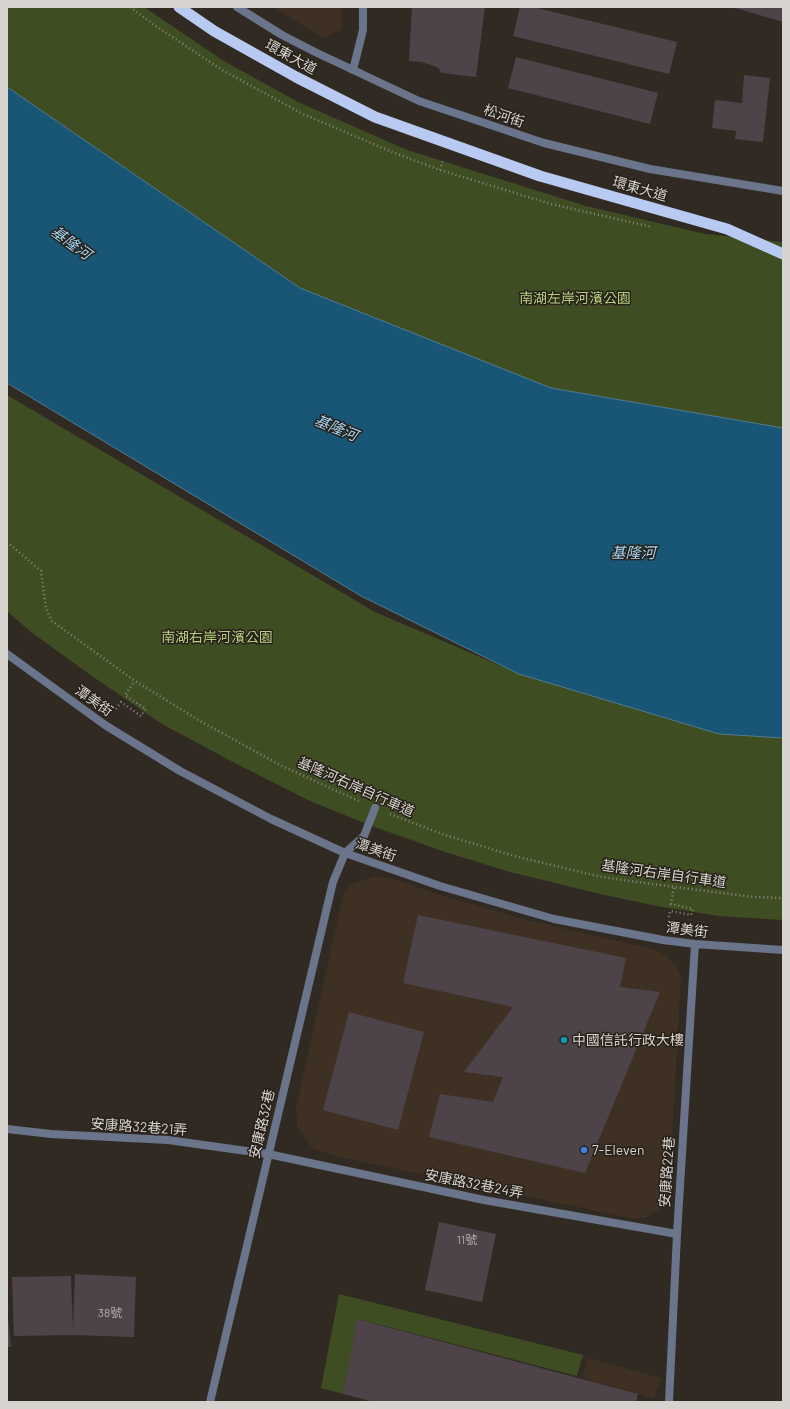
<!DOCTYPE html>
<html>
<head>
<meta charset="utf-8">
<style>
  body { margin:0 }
  #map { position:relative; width:790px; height:1409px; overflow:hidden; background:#312a23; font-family:Barlow,sans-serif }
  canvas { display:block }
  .frame { position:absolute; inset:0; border:8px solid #d7d3ce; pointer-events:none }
</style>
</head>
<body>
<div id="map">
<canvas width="790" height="1409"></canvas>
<div class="frame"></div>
</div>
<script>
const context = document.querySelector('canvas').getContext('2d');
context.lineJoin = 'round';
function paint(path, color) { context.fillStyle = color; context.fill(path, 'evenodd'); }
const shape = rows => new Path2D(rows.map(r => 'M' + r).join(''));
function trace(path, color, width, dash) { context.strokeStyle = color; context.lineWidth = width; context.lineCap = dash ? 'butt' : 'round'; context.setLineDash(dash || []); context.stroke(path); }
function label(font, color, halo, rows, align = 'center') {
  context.font = font + ' Barlow,"Noto Sans TC",sans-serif'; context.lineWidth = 3; context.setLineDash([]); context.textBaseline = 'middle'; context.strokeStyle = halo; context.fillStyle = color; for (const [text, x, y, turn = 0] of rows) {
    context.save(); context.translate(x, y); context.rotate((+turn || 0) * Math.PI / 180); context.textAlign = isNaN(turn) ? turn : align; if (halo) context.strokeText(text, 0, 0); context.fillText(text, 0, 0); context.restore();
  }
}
paint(shape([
  [274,7,342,7,341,30,323,38],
  [376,876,393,879,437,894,523,919,652,949,666,955,677,967,681,978,669,1191,662,1207,645,1218,630,1218,335,1156,312,1148,297,1126,296,1108,343,895,353,883],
  [588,1358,661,1378,654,1399,582,1378]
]), '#3e3023');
paint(shape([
  [7,7,144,7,224,61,298,102,407,150,586,206,705,234,783,242,783,428,551,388,300,288,7,87],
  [7,395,375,612,520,674,719,734,783,738,783,920,718,916,657,906,600,894,510,872,445,852,369,825,308,800,231,761,162,724,89,674,31,632,7,611],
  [339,1294,583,1355,577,1376,358,1319,343,1394,321,1388]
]), '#3f4d22');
const water = shape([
  [7,87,300,288,551,388,783,428,783,738,719,734,519,674,361,596,7,383,7,87]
]);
paint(water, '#195575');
trace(water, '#527b90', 1);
paint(shape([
  [412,7,485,7,476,77,442,73,437,67,422,62,409,61],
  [520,7,533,7,677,42,669,74,513,36],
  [732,7,783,7,783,22],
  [516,57,658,93,650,124,508,88],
  [744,75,770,78,763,142,735,139,736,131,712,128,715,100,742,103],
  [418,915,626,958,620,987,660,992,585,1173,429,1137,440,1094,493,1102,503,1077,464,1072,513,1007,403,983],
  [349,1012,424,1032,398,1130,323,1110],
  [439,1222,496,1234,482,1302,425,1290],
  [75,1274,136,1277,134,1337,72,1335,14,1336,12,1277,71,1276,73,1330],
  [7,1316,8,1316,11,1347,7,1347],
  [357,1319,638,1394,636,1402,374,1402,343,1394]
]), '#4d4348');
trace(shape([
  [130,7,153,24,222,70,303,114,392,152,440,170,551,204,652,227],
  [440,170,443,159],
  [7,542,41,571,46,609,52,621,135,681,200,721,282,766,361,802],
  [116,709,121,702,141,716,146,709,125,695,135,681],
  [390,814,442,834,514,856,602,877,674,887,755,897,783,898],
  [668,921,670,911,691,915,693,909,671,904,674,887]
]), '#8c8781', 2.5, [1, 3]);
trace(shape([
  [345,853,364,836,375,808]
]), '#6a748a', 8);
trace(shape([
  [237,7,282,35,315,52,419,101,544,143,650,169,783,191],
  [353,70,363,30,363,7],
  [7,654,105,725,180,771,271,819,345,853,440,886,554,919,663,940,695,944,783,950],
  [7,1129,51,1134,168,1140,268,1154,484,1200,677,1234],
  [210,1402,333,882,345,853],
  [669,1402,677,1234,695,944]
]), '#6a748a', 8);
trace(shape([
  [179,7,214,31,296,77,375,117,540,176,727,229,783,254]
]), '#b8caf1', 11);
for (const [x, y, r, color] of [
  [564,1040,4,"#0f9aa8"],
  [584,1150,4,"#3f7fe0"]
]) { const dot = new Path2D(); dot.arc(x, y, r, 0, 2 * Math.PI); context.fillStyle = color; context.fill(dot); trace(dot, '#27211a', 1.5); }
label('12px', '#b4afac', null, [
  ["11號",467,1240],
  ["38號",110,1313]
]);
label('14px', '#d7d3ce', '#27211a', [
  ["環東大道",291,57,29],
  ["松河街",504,116,19],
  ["環東大道",640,189,16],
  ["潭美街",94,701,35],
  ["基隆河右岸自行車道",356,787,24],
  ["潭美街",376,850,19],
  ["基隆河右岸自行車道",664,874,8],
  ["潭美街",687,930,7],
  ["安康路32巷",262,1124,-77],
  ["安康路32巷21弄",139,1127,4],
  ["安康路22巷",667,1172,-86],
  ["安康路32巷24弄",474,1184,11]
]);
label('14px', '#b4d07f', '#27211a', [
  ["南湖左岸河濱公園",575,298],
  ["南湖右岸河濱公園",217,637]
]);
label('14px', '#d7d3ce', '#27211a', [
  ["中國信託行政大樓",572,1040],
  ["7-Eleven",592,1150]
], 'left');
label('italic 15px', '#a4d4f3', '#27211a', [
  ["基隆河",71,243,36],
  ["基隆河",336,428,22],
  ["基隆河",633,553]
]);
</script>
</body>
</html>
